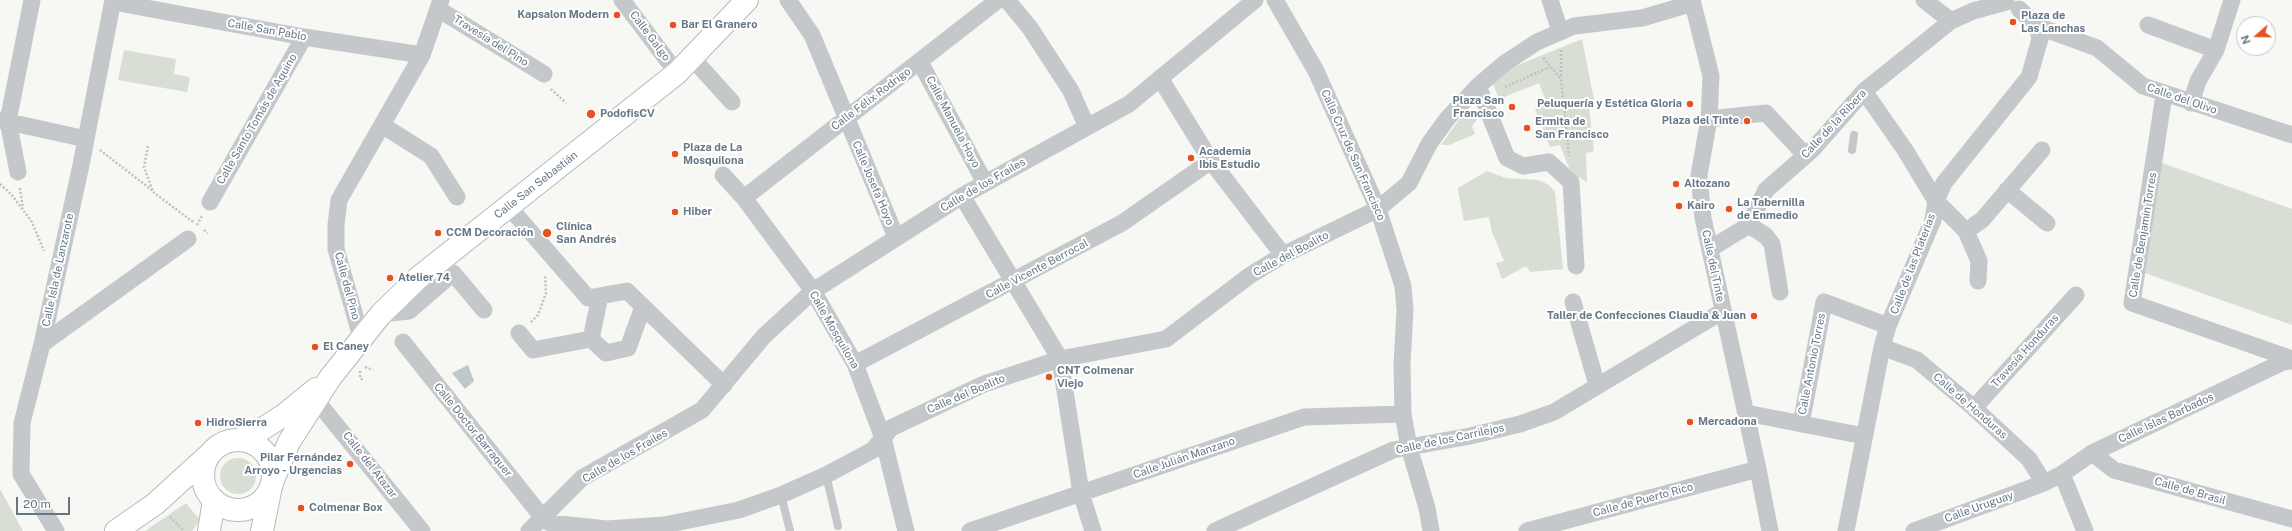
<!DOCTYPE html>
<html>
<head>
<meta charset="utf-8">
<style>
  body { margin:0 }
  #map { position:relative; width:2292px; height:531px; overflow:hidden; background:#f7f7f3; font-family:"Public Sans",sans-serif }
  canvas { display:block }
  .north { position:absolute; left:2236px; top:16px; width:40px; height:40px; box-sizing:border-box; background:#fff; border:1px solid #c1c9ce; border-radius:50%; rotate:250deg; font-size:11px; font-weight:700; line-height:16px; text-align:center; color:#657785 }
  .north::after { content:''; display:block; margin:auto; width:14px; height:18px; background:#e75023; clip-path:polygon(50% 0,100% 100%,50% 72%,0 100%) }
  .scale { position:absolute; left:16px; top:497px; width:54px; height:18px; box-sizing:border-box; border:2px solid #657785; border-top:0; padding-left:5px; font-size:12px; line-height:14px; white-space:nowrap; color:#657785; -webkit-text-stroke:3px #fff; paint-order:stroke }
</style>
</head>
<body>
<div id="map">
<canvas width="2292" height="531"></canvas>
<div class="north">N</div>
<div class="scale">20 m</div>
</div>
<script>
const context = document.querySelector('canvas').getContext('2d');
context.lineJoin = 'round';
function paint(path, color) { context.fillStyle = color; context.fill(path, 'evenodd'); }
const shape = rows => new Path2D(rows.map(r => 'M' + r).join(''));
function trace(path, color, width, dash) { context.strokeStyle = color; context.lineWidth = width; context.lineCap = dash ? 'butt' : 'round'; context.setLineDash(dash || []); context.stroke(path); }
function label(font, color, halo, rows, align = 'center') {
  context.font = font + ' "Public Sans",sans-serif'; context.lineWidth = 4; context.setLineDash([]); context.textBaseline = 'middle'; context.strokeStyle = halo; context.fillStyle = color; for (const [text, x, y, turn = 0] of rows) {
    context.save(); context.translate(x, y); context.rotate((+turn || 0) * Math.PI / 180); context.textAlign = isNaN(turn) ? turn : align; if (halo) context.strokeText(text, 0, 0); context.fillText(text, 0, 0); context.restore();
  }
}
paint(shape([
  [1582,39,1594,100,1589,108,1594,151,1586,153,1587,182,1571,173,1560,145,1550,147,1535,109,1547,104,1539,83,1499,99,1493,84,1513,67],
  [124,50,176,59,174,74,190,77,187,92,118,80],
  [1471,112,1478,118,1472,126,1475,134,1449,145,1441,145,1464,113],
  [2162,163,2292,209,2292,325,2142,272],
  [1487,171,1506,178,1538,180,1549,185,1555,192,1563,269,1530,272,1526,266,1502,279,1496,263,1504,261,1492,232,1489,217,1464,221,1458,191,1458,188],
  '220 476a18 18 0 1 1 36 0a18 18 0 1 1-36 0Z',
  [0,489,23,531,0,531],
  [186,503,200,520,192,531,145,531]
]), '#d8ded4');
paint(shape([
  [468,365,474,381,465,389,452,373]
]), '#bcc8cc');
const secondary = shape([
  [238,440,256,433,284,415,316,389],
  '203 475a35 35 0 1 1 70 0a35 35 0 1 1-70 0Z',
  [273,480,289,442,330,378,381,314,418,278,677,73,747,0],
  [116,531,155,504,210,454],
  [209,531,214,500],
  [262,531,270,491]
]);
trace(secondary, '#b4babe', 24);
trace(shape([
  [1561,50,1561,78],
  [1543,58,1561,79,1569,156],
  [1505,87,1550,67],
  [551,89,566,103],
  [148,146,144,167,153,192,193,222],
  [100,150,153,191],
  [0,184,11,194,32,222,44,251],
  [20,188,23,209],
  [197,225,202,216],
  [204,230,208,233],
  [531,322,538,315,546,293,545,275],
  [365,367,373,370],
  [360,371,360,378,364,381],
  [170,517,184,531]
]), '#bec0c2', 2.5, [2, 2]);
trace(shape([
  [1852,150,1854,135],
  [826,475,838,526],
  [781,495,790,531]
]), '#c4c8cb', 8);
trace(shape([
  [622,0,677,73],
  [788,0,812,35,896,237],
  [1007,0,1030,28,1071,91,1087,127],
  [1275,0,1316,71,1378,209,1403,286,1405,310,1402,364,1403,414,1409,447,1427,508,1431,531],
  [1550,0,1560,31],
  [1692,0,1711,76,1709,119,1699,175,1703,218,1758,469,1770,531],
  [1924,0,1951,21],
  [113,2,304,37,422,55],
  [438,9,544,74],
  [2019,9,2037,26,2097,48,2143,86,2292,135],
  [2148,25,2216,50],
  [693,59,732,102],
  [920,62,985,183],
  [1160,78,1211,161,1283,255],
  [1478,86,1507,158,1523,166,1549,162,1571,182,1576,266],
  [1864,91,1905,150,1936,201,1966,231,1979,261,1978,281],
  [2164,95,2132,303,2292,359],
  [2191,103,2198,81,2216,50,2232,0],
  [1709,119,1766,113,1805,155],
  [0,120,86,139],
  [382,125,431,156,457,197],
  [18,172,8,121,32,0],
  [723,175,744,198,813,291,855,364,883,438,906,531],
  [2007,190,2047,223],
  [962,196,1060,359,1081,493,1093,531],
  [744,198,998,0],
  [210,202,304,37],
  [509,207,588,298,627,291,724,385],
  [1749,225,1766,236,1772,244,1780,292],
  [1966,231,1982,220,2042,150],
  [1710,249,1749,225,1766,190,1813,149,1864,91,1951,21,1973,11,2006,2],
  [1573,302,1597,385],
  [381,314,409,311,453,273,484,310],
  [519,333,533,350,591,339,600,296],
  [361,337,336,249,336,225,339,200,422,55,441,0],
  [591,339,606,353,628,348,643,307],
  [403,342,543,518,550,523,607,529,664,525,739,510,781,495,826,475,873,450,891,428,984,384,1060,359,1166,339,1249,276,1283,255,1378,209,1409,183,1429,144,1447,119,1478,86,1505,63,1537,42,1574,26,1642,18,1693,3],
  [42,344,188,239],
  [1882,347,1917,360,1974,408,2029,459,2044,483],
  [855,364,1122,223,1211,161],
  [316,400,422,531],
  [1974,408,2076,295],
  [1746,413,1864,436],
  [1801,424,1824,302,1888,326],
  [2092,453,2114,470,2292,519],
  [2062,474,2085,531],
  [56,531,21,474,22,423,42,344,81,165,113,0],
  [529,531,582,478,702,410,764,336,813,291,962,196,1129,104,1255,0],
  [970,531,1304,417,1403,414],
  [1215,531,1393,450,1470,436,1520,424,1554,412,1723,311],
  [1527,531,1758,469],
  [1846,531,1882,347,1888,326,1933,220,1936,201,1944,183,2029,77,2040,39,2037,26],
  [1914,531,2044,483,2062,474,2092,453,2283,362,2292,361]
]), '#c4c8cb', 17);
trace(secondary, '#fff', 22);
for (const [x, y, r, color] of [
  [617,15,4,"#e75023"],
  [2013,22,4,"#e75023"],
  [673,25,4,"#e75023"],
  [1690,104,4,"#e75023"],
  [1512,107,4,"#e75023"],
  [591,114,5,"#e75023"],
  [1747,121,4,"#e75023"],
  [1527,128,4,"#e75023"],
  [675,154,4,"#e75023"],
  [1191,158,4,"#e75023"],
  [1676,184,4,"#e75023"],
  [1679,206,4,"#e75023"],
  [1729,209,4,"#e75023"],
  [675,212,4,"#e75023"],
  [438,233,4,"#e75023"],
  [547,233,5,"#e75023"],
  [390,278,4,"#e75023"],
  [1754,316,4,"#e75023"],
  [315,347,4,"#e75023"],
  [1049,377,4,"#e75023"],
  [1690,422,4,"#e75023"],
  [198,423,4,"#e75023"],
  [350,464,4,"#e75023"],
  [301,508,4,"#e75023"]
]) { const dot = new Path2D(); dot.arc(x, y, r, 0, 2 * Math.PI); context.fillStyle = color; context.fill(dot); trace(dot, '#fff', 1.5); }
label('bold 11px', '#657785', '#fff', [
  ["Kapsalon Modern",609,15,"right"],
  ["Plaza de",2021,16],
  ["Las Lanchas",2021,29],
  ["Bar El Granero",681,25],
  ["Plaza San",1504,101,"right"],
  ["Francisco",1504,114,"right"],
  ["Peluquería y Estética Gloria",1682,104,"right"],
  ["PodofisCV",600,114],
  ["Plaza del Tinte",1739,121,"right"],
  ["Ermita de",1535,122],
  ["San Francisco",1535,135],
  ["Plaza de La",683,148],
  ["Mosquilona",683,161],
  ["Academia",1199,152],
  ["Ibis Estudio",1199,165],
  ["Altozano",1684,184],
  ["La Tabernilla",1737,203],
  ["de Enmedio",1737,216],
  ["Kairo",1687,206],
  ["Hiber",683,212],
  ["Clínica",556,227],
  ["San Andrés",556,240],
  ["CCM Decoración",446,233],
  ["Atelier 74",398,278],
  ["Taller de Confecciones Claudia & Juan",1746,316,"right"],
  ["El Caney",323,347],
  ["CNT Colmenar",1057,371],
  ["Viejo",1057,384],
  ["Mercadona",1698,422],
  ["HidroSierra",206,423],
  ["Pilar Fernández",342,458,"right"],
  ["Arroyo - Urgencias",342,471,"right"],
  ["Colmenar Box",309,508]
], 'left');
label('11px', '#657785', '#fff', [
  ["Calle San Pablo",267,30,10],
  ["Calle Galgo",650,36,53],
  ["Travesía del Pino",491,41,32],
  ["Calle Félix Rodrigo",871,99,-37],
  ["Calle del Olivo",2182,99,19],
  ["Calle Santo Tomás de Aquino",257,119,-60],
  ["Calle Manuela Hoyo",953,122,62],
  ["Calle de la Ribera",1834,124,-47],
  ["Calle Cruz de San Francisco",1353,155,66],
  ["Calle Josefa Hoyo",873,183,67],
  ["Calle San Sebastián",536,185,-38],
  ["Calle de los Frailes",983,185,-30],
  ["Calle de Benjamín Torres",2143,235,-81],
  ["Calle del Boalito",1291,254,-28],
  ["Calle de las Platerías",1913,264,-69],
  ["Calle del Tinte",1713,266,78],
  ["Calle Vicente Berrocal",1037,269,-28],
  ["Calle Isla de Lanzarote",58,270,-78],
  ["Calle del Pino",347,286,75],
  ["Calle Mosquilona",834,330,60],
  ["Travesía Honduras",2025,351,-48],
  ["Calle Antonio Torres",1812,364,-79],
  ["Calle del Boalito",966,394,-23],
  ["Calle de Honduras",1970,406,41],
  ["Calle Islas Barbados",2166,418,-25],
  ["Calle Doctor Barraquer",473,430,51],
  ["Calle de los Carrilejos",1450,439,-12],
  ["Calle de los Frailes",625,456,-30],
  ["Calle Julián Manzano",1184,458,-19],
  ["Calle del Atazar",370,465,52],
  ["Calle de Brasil",2190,491,16],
  ["Calle de Puerto Rico",1643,500,-15],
  ["Calle Uruguay",1979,507,-20]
]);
</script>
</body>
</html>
